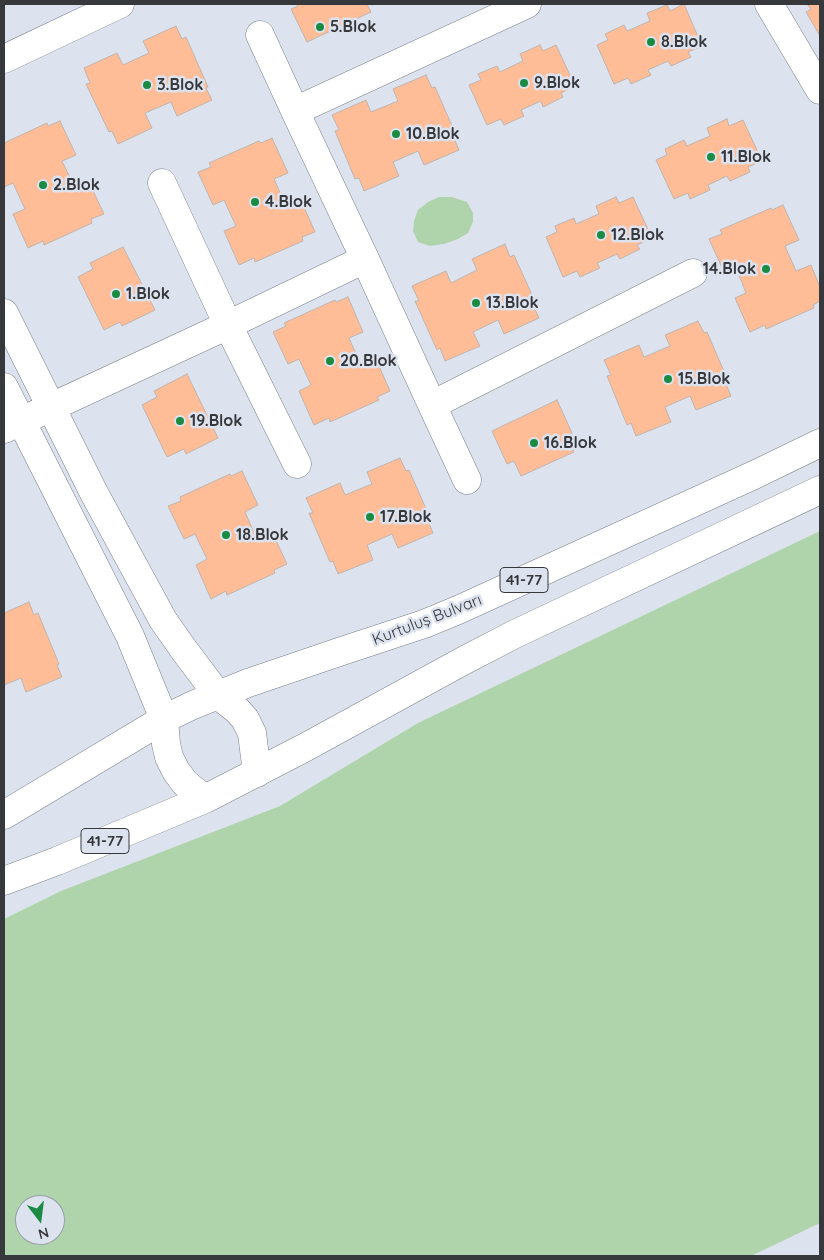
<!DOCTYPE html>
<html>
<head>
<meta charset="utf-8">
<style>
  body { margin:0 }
  #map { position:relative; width:824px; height:1260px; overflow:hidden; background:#dde3ee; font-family:Quicksand,sans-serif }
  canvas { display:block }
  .frame { position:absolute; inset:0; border:5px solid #36383c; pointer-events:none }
  .north { position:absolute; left:15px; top:1195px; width:50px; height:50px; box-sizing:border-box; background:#dde3ee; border:1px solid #9a9fa7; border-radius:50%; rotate:165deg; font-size:14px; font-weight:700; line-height:20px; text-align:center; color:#36383c }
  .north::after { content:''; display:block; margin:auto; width:18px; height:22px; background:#1b8b44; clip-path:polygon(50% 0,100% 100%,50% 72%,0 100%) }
</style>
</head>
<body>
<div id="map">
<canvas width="824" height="1260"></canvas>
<div class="frame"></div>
<div class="north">N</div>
</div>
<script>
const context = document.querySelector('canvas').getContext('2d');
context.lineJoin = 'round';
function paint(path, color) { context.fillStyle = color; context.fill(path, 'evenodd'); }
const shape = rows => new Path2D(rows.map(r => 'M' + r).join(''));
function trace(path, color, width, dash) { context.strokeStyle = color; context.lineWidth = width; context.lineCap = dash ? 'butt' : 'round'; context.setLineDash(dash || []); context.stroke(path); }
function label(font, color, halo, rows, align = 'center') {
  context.font = font + ' Quicksand,sans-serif'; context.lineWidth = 5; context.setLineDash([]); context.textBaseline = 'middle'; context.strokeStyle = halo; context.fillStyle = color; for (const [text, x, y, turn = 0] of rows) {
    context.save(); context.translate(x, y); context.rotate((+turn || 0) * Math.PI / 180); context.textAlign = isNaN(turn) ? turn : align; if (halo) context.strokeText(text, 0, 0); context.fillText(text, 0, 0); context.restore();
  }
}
paint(shape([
  [439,197,452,197,467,202,473,213,473,222,468,233,458,239,444,244,430,246,418,242,413,231,414,221,418,210,428,202],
  [820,531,820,1223,751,1256,4,1256,4,919,61,891,280,806,418,723],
  [25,1205,55,1205,55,1235,25,1235]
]), '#afd4ab');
const building = shape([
  [296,4,367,4,371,12,307,42,291,9,298,6,296,4],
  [684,4,702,46,688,52,691,57,671,66,668,61,648,70,651,75,631,84,628,78,614,84,597,45,608,40,605,34,624,25,627,31,650,21,647,13,667,5,670,11,684,4],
  [807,4,820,4,820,36,806,12,811,9,807,4],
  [176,26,182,39,186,37,208,87,206,88,212,100,177,116,171,102,145,113,152,128,118,144,112,131,109,132,86,84,90,83,84,68,117,53,123,65,149,53,143,41,176,26],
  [540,45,543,51,556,45,575,86,561,93,563,97,543,107,541,101,521,110,524,116,504,125,501,119,487,125,469,85,481,80,478,74,497,66,500,72,523,61,520,54,540,45],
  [426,75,432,88,435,87,457,137,454,138,459,150,424,165,418,151,393,162,399,176,364,191,359,178,355,179,335,131,339,130,332,115,366,100,371,112,398,101,393,89,426,75],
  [727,119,729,126,743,120,762,161,748,167,750,172,730,181,727,176,708,185,710,190,690,199,688,193,674,199,656,160,667,155,665,149,684,140,687,146,710,136,707,128,727,119],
  [60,121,76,155,62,161,74,186,88,180,104,214,91,219,92,223,44,245,43,241,28,248,13,214,25,209,13,183,4,187,4,143,47,123,48,126,60,121],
  [272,138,288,173,274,179,285,204,300,198,315,232,302,237,303,241,255,262,254,258,239,265,224,231,236,226,224,200,213,205,198,172,211,167,209,163,259,141,261,143,272,138],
  [616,197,619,203,633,197,652,238,637,245,640,249,620,259,617,254,597,263,600,268,580,277,577,271,563,277,546,237,557,232,555,226,574,218,576,224,599,214,596,206,616,197],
  [783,205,799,240,785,246,796,271,811,265,820,287,820,301,813,305,814,308,766,329,765,325,750,332,735,298,746,293,741,280,735,267,724,272,709,239,722,234,720,230,771,208,772,210,783,205],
  [505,244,510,257,514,255,537,306,534,307,539,318,504,334,498,320,473,332,480,346,445,361,440,348,437,350,415,301,419,301,412,286,446,271,451,283,477,270,472,259,505,244],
  [123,247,155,310,122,326,120,322,104,330,78,277,93,269,90,263,123,247],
  [348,297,363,332,349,338,360,363,375,357,390,391,377,397,379,400,330,422,329,418,314,425,299,391,311,385,299,359,288,364,273,332,286,326,284,323,335,300,336,302,348,297],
  [698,321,704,333,707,332,729,383,726,384,731,396,696,410,690,396,665,407,671,422,636,436,631,423,627,425,607,376,611,375,604,360,639,345,644,357,656,352,670,346,665,335,698,321],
  [187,374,218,438,186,454,184,449,167,457,142,405,157,397,154,391,187,374],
  [557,400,572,433,567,435,574,452,521,476,514,461,507,464,492,431,557,400],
  [400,458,406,471,409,470,431,520,428,521,433,533,398,548,392,534,367,545,373,560,338,574,333,561,330,562,309,513,313,513,306,498,340,483,345,495,372,484,367,472,400,458],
  [242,471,258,505,245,512,256,537,271,530,287,564,274,570,275,573,227,595,226,591,211,599,196,565,207,559,195,534,184,539,168,506,181,501,180,497,230,474,231,476,242,471],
  [29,602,34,615,38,613,59,664,57,665,62,677,26,692,21,678,4,685,4,613,29,602]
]);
paint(building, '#febc97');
trace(building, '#bfb4ad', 1);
const street = shape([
  [769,4,820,90],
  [260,35,295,111,365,259,432,405,467,480],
  [4,59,120,4],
  [295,111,527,4],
  [162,183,228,325,297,464],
  [432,405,693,273],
  [4,429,228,325,365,259]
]);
const secondary = shape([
  [4,313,94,493,163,620,184,650,218,695],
  [4,387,130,636,164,719]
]);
const highway = shape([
  [218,695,237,710,245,719,252,733,257,773],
  [164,719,166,744,169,757,176,771,185,783,205,799],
  [4,815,164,719,193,705,248,683,342,651,424,624,458,610,754,475,820,443],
  [4,881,57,861,205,799,304,748,463,661,515,634,820,490]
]);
trace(street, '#7a8089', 29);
trace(secondary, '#7a8089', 29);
trace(highway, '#7a8089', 29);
trace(street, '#fff', 28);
trace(secondary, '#fff', 28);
trace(highway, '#fff', 28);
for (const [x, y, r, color] of [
  [320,27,5,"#1b8b44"],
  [651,42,5,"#1b8b44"],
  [524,83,5,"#1b8b44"],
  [147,85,5,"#1b8b44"],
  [396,134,5,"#1b8b44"],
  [711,157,5,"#1b8b44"],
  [43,185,5,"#1b8b44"],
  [255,202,5,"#1b8b44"],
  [601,235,5,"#1b8b44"],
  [766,269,5,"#1b8b44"],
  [116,294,5,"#1b8b44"],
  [476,303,5,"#1b8b44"],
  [330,361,5,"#1b8b44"],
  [668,379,5,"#1b8b44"],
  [180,421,5,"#1b8b44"],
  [534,443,5,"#1b8b44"],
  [370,517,5,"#1b8b44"],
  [226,535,5,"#1b8b44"]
]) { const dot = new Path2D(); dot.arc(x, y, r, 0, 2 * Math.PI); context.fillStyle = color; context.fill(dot); trace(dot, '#dde3ee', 2); }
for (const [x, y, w] of [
  [524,580,48],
  [105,841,48]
]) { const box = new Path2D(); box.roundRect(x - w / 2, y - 12.5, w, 25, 4); context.fillStyle = '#dde3ee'; context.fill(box); trace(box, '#36383c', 1); }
label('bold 15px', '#36383c', null, [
  ["41-77",524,580],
  ["41-77",105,841]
]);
label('bold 16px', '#36383c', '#dde3ee', [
  ["5.Blok",330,27],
  ["8.Blok",661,42],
  ["9.Blok",534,83],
  ["3.Blok",157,85],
  ["10.Blok",406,134],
  ["11.Blok",721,157],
  ["2.Blok",53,185],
  ["4.Blok",265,202],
  ["12.Blok",611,235],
  ["14.Blok",756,269,"right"],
  ["1.Blok",126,294],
  ["13.Blok",486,303],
  ["20.Blok",340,361],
  ["15.Blok",678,379],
  ["19.Blok",190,421],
  ["16.Blok",544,443],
  ["17.Blok",380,517],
  ["18.Blok",236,535]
], 'left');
label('16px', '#36383c', '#dde3ee', [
  ["Kurtuluş Bulvarı",427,620,-21]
]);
</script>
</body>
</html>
